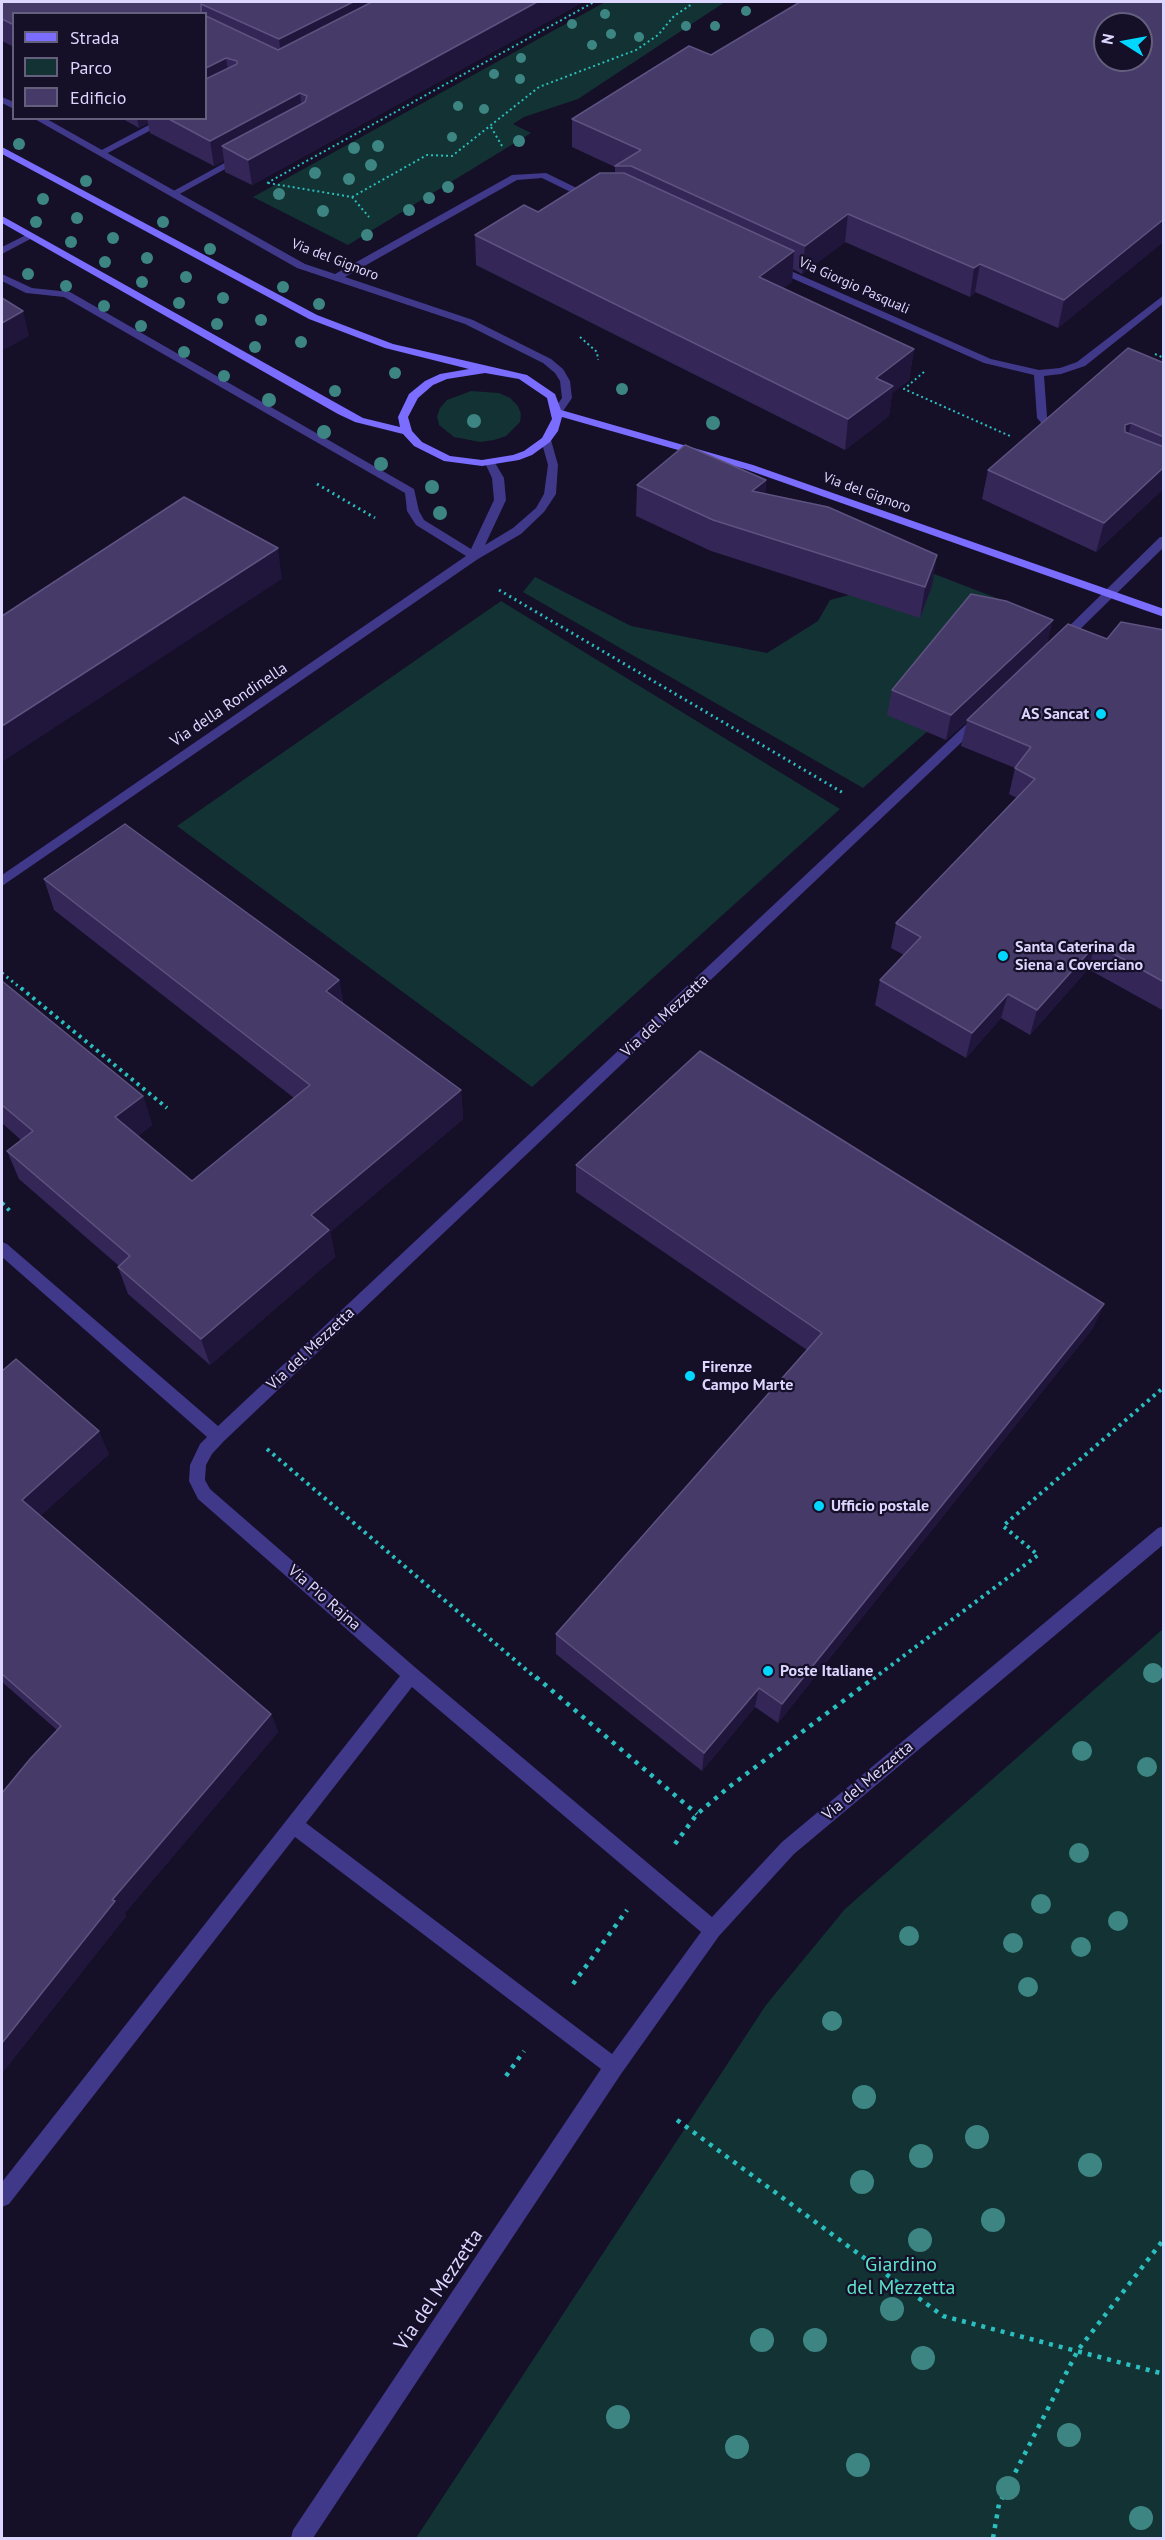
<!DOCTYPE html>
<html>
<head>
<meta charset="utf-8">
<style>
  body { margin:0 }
  #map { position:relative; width:1165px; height:2540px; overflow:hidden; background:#150f28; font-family:"PT Sans",sans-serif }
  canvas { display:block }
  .frame { position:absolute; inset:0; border:3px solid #ddd6ff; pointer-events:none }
  .legend { position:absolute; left:12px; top:12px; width:195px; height:108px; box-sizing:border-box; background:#150f28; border:2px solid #655f7e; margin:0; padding:8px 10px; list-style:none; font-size:18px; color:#ddd6ff }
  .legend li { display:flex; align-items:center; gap:12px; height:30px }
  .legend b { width:30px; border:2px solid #655f7e }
  .north { position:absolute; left:1093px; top:12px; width:60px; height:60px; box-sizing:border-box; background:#150f28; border:2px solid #655f7e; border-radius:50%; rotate:281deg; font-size:16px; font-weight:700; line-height:24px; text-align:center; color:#ddd6ff }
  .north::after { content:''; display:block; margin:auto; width:21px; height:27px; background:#02d7ff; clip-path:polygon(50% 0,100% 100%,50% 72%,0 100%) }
</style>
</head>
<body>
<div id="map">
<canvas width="1165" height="2540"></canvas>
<div class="frame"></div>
<ul class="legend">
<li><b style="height:8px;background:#7a6dff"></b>Strada</li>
<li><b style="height:16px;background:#123233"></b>Parco</li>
<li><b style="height:16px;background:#463a69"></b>Edificio</li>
</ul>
<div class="north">N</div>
</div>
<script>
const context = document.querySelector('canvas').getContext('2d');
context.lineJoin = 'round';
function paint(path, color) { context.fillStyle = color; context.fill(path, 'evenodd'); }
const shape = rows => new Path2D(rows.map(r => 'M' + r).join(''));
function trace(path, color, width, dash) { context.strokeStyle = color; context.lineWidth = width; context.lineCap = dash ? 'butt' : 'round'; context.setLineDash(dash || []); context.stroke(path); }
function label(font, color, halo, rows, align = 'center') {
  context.font = font + ' "PT Sans",sans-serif'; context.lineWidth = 4.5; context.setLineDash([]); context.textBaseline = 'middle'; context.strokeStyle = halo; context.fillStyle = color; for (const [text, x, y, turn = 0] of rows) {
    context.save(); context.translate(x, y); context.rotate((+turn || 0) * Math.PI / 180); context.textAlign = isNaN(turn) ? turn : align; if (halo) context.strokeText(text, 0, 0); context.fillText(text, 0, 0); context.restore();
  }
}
paint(shape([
  [605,2,725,2,578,99,524,117,513,124,531,133,348,245,253,197],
  [471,391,499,393,510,398,518,406,521,414,520,422,506,436,494,440,480,442,454,437,439,425,437,416,440,408,447,400],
  [890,557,1054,620,863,788,523,592,535,577,631,626,767,653,818,621,830,600,849,595],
  [501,601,840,809,532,1087,177,826],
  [1163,1629,1163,2538,416,2538,766,2005,845,1909]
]), '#123233');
trace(shape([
  [491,127,502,146],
  [267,183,594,2],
  [268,183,352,197,369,217],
  [352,197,427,155,452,156,539,87,636,50,658,35,674,16,692,4],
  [580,337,597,352,598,360],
  [1155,354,1164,358],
  [924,372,904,389,1010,436]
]), '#2bbebe', 2, [2, 3]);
trace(shape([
  [317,484,375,518],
  [499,590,845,794],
  [2,973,23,990]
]), '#2bbebe', 3, [2, 4]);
trace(shape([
  [21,988,167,1108],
  [2,1203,10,1211],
  [267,1449,537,1679],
  [873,1679,1038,1555,1003,1526,1164,1387]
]), '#2bbebe', 4, [3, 4.5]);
trace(shape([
  [536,1677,697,1814],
  [675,1844,697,1814,729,1787,875,1677],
  [573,1984,627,1910],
  [506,2076,524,2051],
  [677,2120,943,2316,1164,2374],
  [993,2538,999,2504,1078,2350,1164,2239]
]), '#2bbebe', 4.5, [4, 6]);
paint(shape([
  [162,118,174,118,104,155,96,153,162,118],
  [239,155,247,157,176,196,168,194,239,155]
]), '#403889');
paint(shape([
  [2,97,14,102,14,109,2,103,2,97],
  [33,118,45,118,305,264,335,274,512,175,546,173,595,197,595,201,589,201,542,178,517,180,345,277,473,320,551,359,563,369,570,381,572,398,561,414,553,414,552,412,562,398,560,381,555,373,543,363,465,324,297,268,33,118],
  [28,234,36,236,2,254,2,247,28,234],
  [775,264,991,359,1039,370,1060,368,1077,362,1164,295,1164,303,1085,366,1061,374,1044,376,1047,417,1062,428,1057,431,1044,426,1037,418,1034,375,984,363,771,269,771,265,775,264],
  [2,274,32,288,70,292,414,489,419,511,424,520,471,549,494,500,492,478,485,463,486,461,494,461,504,478,506,500,485,545,513,528,536,508,544,494,548,465,541,440,542,438,550,438,551,440,558,465,556,494,544,512,521,534,478,559,2,886,2,875,466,556,416,525,407,511,405,493,64,297,26,293,2,281,2,274],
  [1160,537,1164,537,1164,547,1065,644,1057,644,1057,638,1160,537],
  [979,715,985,719,983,722,224,1441,212,1454,206,1465,205,1480,210,1489,417,1669,712,1917,782,1842,1158,1528,1164,1526,1164,1544,794,1854,719,1936,621,2074,313,2538,291,2538,293,2530,601,2069,295,1837,9,2204,2,2207,2,2182,400,1676,198,1499,189,1481,190,1465,200,1444,207,1437,2,1257,2,1242,7,1244,218,1426,975,716,979,715],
  [412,1687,701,1932,612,2054,306,1823,412,1687]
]), '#403889');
paint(shape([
  [2,147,317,315,393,344,527,375,555,394,561,410,753,465,1164,609,1164,617,745,469,562,417,558,431,550,442,532,455,519,460,482,466,444,461,414,446,403,434,355,422,338,414,2,223,2,216,363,418,400,427,398,417,409,394,425,381,440,374,469,369,385,348,309,319,2,154,2,147],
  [485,373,519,379,547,398,552,419,542,438,524,451,513,455,482,460,450,456,422,442,412,431,408,417,418,398,433,385,447,379,485,373]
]), '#7a6dff');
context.fillStyle = '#3d8582';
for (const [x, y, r] of [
  [746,11,5],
  [605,14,5],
  [572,24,5],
  [686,26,5],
  [715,26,5],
  [611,34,5],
  [639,37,5],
  [592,45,5],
  [521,58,5],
  [494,74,5],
  [520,79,5],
  [458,106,5],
  [484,109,5],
  [452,137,5],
  [519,141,6],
  [19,144,6],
  [378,146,6],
  [354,148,6],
  [371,165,6],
  [315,173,6],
  [349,179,6],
  [86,181,6],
  [448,187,6],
  [279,194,6],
  [429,198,6],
  [43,199,6],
  [409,210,6],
  [323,211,6],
  [77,218,6],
  [36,222,6],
  [163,222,6],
  [367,235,6],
  [113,238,6],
  [71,242,6],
  [210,249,6],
  [147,258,6],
  [105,262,6],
  [28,274,6],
  [186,277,6],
  [142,282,6],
  [66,286,6],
  [283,287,6],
  [223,298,6],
  [179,303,6],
  [319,304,6],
  [104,306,6],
  [261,320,6],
  [217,324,6],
  [141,326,6],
  [301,342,6],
  [255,347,6],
  [184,352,6],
  [395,373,6],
  [224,376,6],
  [622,389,6],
  [335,391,6],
  [269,400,7],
  [474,421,7],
  [713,423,7],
  [324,432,7],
  [381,464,7],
  [432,487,7],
  [440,513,7],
  [1153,1673,10],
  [1082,1751,10],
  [1147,1767,10],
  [1079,1853,10],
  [1041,1904,10],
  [1118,1921,10],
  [909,1936,10],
  [1013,1943,10],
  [1081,1947,10],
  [1028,1987,10],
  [832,2021,10],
  [864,2097,12],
  [977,2137,12],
  [921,2156,12],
  [1090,2165,12],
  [862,2182,12],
  [993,2220,12],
  [920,2240,12],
  [892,2309,12],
  [762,2340,12],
  [815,2340,12],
  [923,2358,12],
  [618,2417,12],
  [1069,2435,12],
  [737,2447,12],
  [858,2465,12],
  [1008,2488,12],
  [1141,2518,12]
]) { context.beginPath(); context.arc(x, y, r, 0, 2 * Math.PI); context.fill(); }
paint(shape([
  [2,2,583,2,252,185,225,172,224,161,214,166,150,133,148,123,139,128,121,118,206,118,206,14,14,14,14,47,2,41],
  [1164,2,1164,241,1058,328,975,292,970,297,845,242,802,274,793,269,792,282,783,288,914,349,909,380,892,393,889,416,845,450,476,265,475,235,538,212,615,173,615,167,572,147,572,119],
  [1164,363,1164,488,1096,552,982,499,988,470],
  [766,480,765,494,932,586,920,618,711,551,636,516,637,485],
  [1164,630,1164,1011,1088,969,1030,1035,1001,1018,966,1058,875,1005,880,980,904,955,891,948,896,923,1017,798,1009,794,1015,768,961,746,967,721,946,740,887,715,892,690,1047,644,1107,639],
  [44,879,339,980,343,1003,461,1090,463,1119,330,1232,335,1257,210,1365,128,1294,118,1267,119,1266,19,1179,7,1151,21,1140,2,1123,2,981,143,1096,152,1125,138,1136,192,1181,294,1098,54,910],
  [576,1165,1104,1304,1093,1328,778,1723,755,1707,702,1771,556,1654,556,1634,807,1350,576,1192],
  [2,1371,109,1454,40,1516,271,1714,278,1732,124,1914,126,1916,2,2073,2,1793,57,1730,2,1682]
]), '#342757');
paint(shape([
  [353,2,403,2,282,64,279,39],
  [537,2,583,2,252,185,248,160],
  [226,58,230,83,206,96,206,68],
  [300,93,303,118,222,146,224,161,214,166,210,141],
  [137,118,147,118,148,123,139,128],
  [848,214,845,242,802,274,805,246],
  [1164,219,1164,241,1058,328,1064,300],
  [794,251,792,282,757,307,759,277],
  [980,264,975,292,970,297,974,268],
  [23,311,29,336,2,351,2,323],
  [914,349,909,380,892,393,889,416,845,450,848,419,876,378],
  [1131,423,1124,452,1125,425],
  [1164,467,1164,488,1096,552,1104,523],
  [766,480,763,512,752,491],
  [278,548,282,579,2,762,2,726],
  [937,555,932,586,920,618,925,587],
  [1053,620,1047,645,946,740,951,715],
  [1096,944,1088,969,1030,1035,1037,1010],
  [339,980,344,1011,326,991],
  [1008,994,1001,1018,966,1058,972,1033],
  [461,1090,463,1119,330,1232,335,1257,210,1365,201,1339,311,1215],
  [143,1096,152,1125,125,1146,115,1117],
  [1104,1304,1093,1328,778,1723,782,1704],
  [99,1431,109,1454,34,1522,22,1500],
  [759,1688,755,1707,702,1771,704,1753],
  [271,1714,278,1732,124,1914,126,1916,2,2073,2,2043,112,1900]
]), '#20163c');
const building = shape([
  [2,2,353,2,279,39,201,4,201,14,14,14,14,25,2,19,2,2],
  [372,2,537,2,248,160,222,146,305,102,307,96,300,93,210,141,167,118,206,118,206,79,237,64,237,61,226,58,206,68,206,16,278,50,372,2],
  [800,2,1164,2,1164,219,1064,300,980,264,974,268,848,214,805,246,631,166,615,166,641,150,572,119,689,46,711,55,800,2],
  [1105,24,1141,24,1141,60,1105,60,1105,24],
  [600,173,624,173,794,251,759,277,914,349,876,378,893,386,848,419,475,235,524,205,538,212,600,173],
  [2,298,23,311,2,323,2,298],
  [1128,348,1164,363,1164,437,1131,423,1125,425,1125,432,1164,447,1164,467,1104,523,988,470,1128,348],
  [685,445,766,480,752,491,828,507,937,555,925,587,713,520,637,485,685,445],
  [184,497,278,548,2,726,2,616,184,497],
  [971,594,1006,601,1053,620,951,715,892,690,971,594],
  [1121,622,1164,630,1164,982,1096,944,1037,1010,1008,994,972,1033,880,980,921,937,896,923,1035,779,1015,768,1031,747,967,720,1068,624,1107,639,1121,622],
  [125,824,339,980,326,991,461,1090,311,1215,329,1230,201,1339,118,1267,130,1256,7,1151,33,1131,2,1105,2,981,143,1096,115,1117,192,1181,310,1085,44,879,125,824],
  [700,1051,1104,1304,782,1704,759,1688,704,1753,556,1634,822,1333,576,1165,700,1051],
  [16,1359,99,1431,22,1500,271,1714,112,1900,115,1901,2,2043,2,1793,30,1759,61,1726,2,1674,2,1371,16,1359]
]);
paint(building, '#463a69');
trace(building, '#5e5280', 1.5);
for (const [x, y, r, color] of [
  [1101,714,6,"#02d7ff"],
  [1003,956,6,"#02d7ff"],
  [690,1376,6,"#02d7ff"],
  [819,1506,6,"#02d7ff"],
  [768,1671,6,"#02d7ff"]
]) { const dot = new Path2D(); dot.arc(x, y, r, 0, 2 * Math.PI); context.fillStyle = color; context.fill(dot); trace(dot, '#150f28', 2); }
label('14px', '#ddd6ff', '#150f28', [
  ["Via del Gignoro",335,260,21],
  ["Via Giorgio Pasquali",854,286,24],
  ["Via del Gignoro",867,493,20]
]);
label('16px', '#ddd6ff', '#150f28', [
  ["Via della Rondinella",229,705,-34],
  ["Via del Mezzetta",665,1016,-43],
  ["Via del Mezzetta",311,1349,-43],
  ["Via Pio Rajna",324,1598,41],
  ["Via del Mezzetta",868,1781,-40]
]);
label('bold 16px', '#ddd6ff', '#150f28', [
  ["AS Sancat",1089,714,"right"],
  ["Santa Caterina da",1015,947],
  ["Siena a Coverciano",1015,965],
  ["Firenze",702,1367],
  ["Campo Marte",702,1385],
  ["Ufficio postale",831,1506],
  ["Poste Italiane",780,1671]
], 'left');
label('20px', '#5de5cb', '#150f28', [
  ["Giardino",901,2265],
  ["del Mezzetta",901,2288]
]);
label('20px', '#ddd6ff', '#150f28', [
  ["Via del Mezzetta",439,2290,-56]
]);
</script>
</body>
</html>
